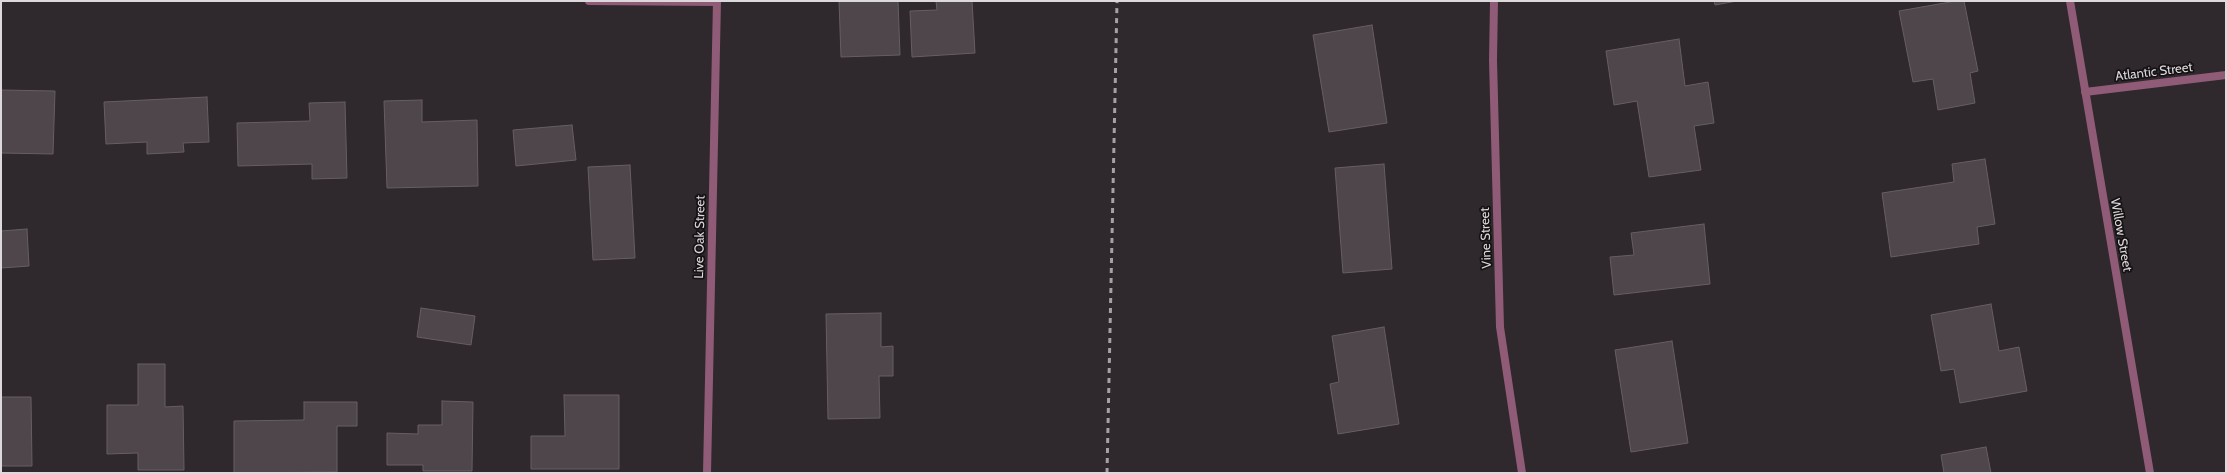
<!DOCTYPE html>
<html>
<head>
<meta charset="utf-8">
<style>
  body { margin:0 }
  #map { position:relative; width:2227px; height:474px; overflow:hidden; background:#2f282c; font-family:Cabin,sans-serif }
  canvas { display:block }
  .frame { position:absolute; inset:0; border:2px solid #ddd8db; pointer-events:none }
</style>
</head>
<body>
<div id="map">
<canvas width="2227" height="474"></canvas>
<div class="frame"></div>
</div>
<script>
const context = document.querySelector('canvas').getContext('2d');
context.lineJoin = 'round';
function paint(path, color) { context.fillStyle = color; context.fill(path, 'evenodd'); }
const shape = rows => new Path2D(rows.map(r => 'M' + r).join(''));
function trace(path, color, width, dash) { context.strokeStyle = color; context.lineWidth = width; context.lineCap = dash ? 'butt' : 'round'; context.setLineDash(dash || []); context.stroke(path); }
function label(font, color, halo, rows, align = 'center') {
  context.font = font + ' Cabin,sans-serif'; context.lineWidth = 3.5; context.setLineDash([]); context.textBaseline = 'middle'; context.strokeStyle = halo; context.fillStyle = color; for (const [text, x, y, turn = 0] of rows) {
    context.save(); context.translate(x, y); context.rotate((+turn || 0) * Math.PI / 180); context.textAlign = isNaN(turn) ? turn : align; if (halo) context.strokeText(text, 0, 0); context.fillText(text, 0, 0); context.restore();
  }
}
const building = shape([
  [839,1,898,1,900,55,841,57,839,1],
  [936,1,972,1,975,53,912,57,910,11,937,10,936,1],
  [1714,1,1737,1,1715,5,1714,1],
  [1956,1,1964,1,1978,71,1970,73,1975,103,1938,110,1933,79,1913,82,1899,11,1956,1],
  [1372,25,1387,123,1329,132,1313,35,1372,25],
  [1679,39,1685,86,1708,82,1714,123,1694,126,1701,170,1649,177,1637,101,1614,105,1606,51,1679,39],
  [1,90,55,91,53,154,1,153,1,90],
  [207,97,209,142,183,143,184,152,147,154,147,142,106,144,104,102,207,97],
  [422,100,422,122,477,120,478,186,387,188,384,101,422,100],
  [345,102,347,178,312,179,312,164,238,166,237,123,310,121,309,103,345,102],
  [572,125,576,160,516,166,513,130,572,125],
  [1985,159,1995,224,1977,227,1979,244,1891,257,1882,193,1954,182,1952,164,1985,159],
  [1384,164,1392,269,1343,273,1335,168,1384,164],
  [630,165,635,258,593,260,588,167,630,165],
  [1704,224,1710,284,1614,295,1610,257,1634,255,1631,233,1704,224],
  [27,229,29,266,1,268,1,231,27,229],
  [1991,304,1999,351,2019,347,2027,391,1960,403,1954,369,1941,371,1931,315,1991,304],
  [421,308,475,316,471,345,417,337,421,308],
  [881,313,881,347,893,346,893,376,879,376,880,418,828,419,826,314,881,313],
  [1384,327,1399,424,1338,434,1330,384,1339,382,1332,336,1384,327],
  [1672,341,1688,443,1631,452,1615,350,1672,341],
  [138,364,165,364,165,407,183,406,184,470,138,470,138,453,107,454,107,405,138,405,138,364],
  [564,395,619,395,619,469,531,469,531,436,565,436,564,395],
  [1,397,31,397,32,466,1,466,1,397],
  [442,401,473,402,472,471,423,471,423,465,387,465,387,433,418,434,418,425,442,425,442,401],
  [304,402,357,402,357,426,337,426,337,472,234,473,234,421,304,420,304,402],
  [1986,447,1991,473,1944,473,1941,455,1986,447]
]);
paint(building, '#4e464a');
trace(building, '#675e62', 1);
trace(shape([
  [589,1,717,2],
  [1494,1,1493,60,1500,327,1522,473],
  [2070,1,2150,473],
  [2085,92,2226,75],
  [707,473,717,1]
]), '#905b77', 8);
trace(shape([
  [1107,473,1117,1]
]), '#a6a1a4', 3, [5, 5]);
label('13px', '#ddd8db', '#151214', [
  ["Atlantic Street",2154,72,-7],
  ["Willow Street",2121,235,80],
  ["Live Oak Street",700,237,-89],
  ["Vine Street",1486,238,-92]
]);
</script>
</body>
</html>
